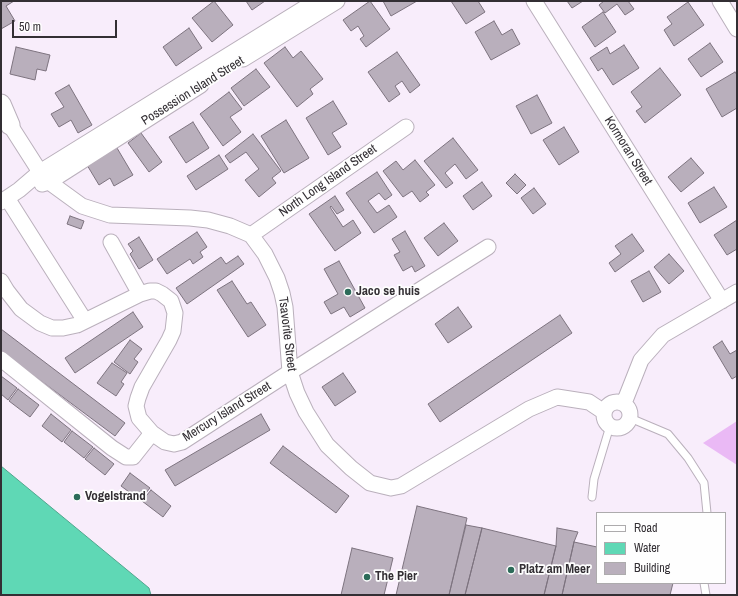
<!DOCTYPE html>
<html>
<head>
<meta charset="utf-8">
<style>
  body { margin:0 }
  #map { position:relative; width:738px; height:596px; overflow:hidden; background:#f8edfb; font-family:"Archivo Narrow",sans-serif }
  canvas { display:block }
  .frame { position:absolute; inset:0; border:2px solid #332f34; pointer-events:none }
  .legend { position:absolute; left:596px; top:512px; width:130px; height:72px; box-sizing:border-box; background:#fefefe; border:1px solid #adabad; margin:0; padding:5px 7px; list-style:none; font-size:12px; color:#332f34 }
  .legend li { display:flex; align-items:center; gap:8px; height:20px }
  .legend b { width:20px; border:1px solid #adabad }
  .scale { position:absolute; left:12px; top:20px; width:105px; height:18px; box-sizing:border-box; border:2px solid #332f34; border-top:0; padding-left:5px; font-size:12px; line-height:14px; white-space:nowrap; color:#332f34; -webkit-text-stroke:3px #fefefe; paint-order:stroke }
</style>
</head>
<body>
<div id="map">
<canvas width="738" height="596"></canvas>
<div class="frame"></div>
<ul class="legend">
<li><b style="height:5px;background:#fff"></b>Road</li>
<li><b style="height:11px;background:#5fd8b5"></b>Water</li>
<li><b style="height:11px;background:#b9afbc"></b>Building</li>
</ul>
<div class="scale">50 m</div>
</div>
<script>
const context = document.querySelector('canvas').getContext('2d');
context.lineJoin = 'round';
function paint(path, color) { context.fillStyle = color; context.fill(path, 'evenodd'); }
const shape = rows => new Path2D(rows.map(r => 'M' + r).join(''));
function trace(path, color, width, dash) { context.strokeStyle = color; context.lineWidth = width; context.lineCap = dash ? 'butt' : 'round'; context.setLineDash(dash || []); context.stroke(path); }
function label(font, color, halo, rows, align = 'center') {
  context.font = font + ' "Archivo Narrow",sans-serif'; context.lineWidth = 3.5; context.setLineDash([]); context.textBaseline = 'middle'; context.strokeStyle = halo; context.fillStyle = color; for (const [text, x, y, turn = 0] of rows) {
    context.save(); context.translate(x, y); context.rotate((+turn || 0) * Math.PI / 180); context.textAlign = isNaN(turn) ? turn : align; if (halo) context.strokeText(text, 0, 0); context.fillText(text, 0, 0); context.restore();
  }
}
paint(shape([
  [737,421,737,465,703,443]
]), '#eab9f5');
const water = shape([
  [1,466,149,588,151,595,1,595,1,466]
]);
paint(water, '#5fd8b5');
trace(water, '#52a58e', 1);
const building = shape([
  [1,1,14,1,6,6,15,21,1,29,1,1],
  [214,1,233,25,212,42,192,18,214,1],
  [246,1,265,1,252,10,246,1],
  [370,1,390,29,366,47,360,39,364,36,358,26,351,31,343,20,370,1],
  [383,1,417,1,391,16,383,1],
  [451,1,478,1,485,12,466,24,451,1],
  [567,1,583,1,572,8,567,1],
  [604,1,628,1,634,9,625,15,617,4,605,13,599,5,604,1],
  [688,2,704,25,674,46,664,30,672,24,667,17,688,2],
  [603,12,616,32,595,47,582,27,603,12],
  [494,21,502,35,512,29,520,44,491,60,475,32,494,21],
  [189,28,202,48,176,66,163,47,189,28],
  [710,43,723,62,701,77,688,59,710,43],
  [624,45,639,68,613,85,602,68,598,71,590,58,607,47,610,54,624,45],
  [16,47,50,55,46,71,37,69,35,80,10,74,16,47],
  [285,47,293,58,301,51,323,79,310,89,313,94,297,107,264,63,285,47],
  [397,52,420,85,410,93,402,81,395,86,400,94,389,102,368,72,397,52],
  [660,68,681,95,645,123,636,111,642,107,631,92,660,68],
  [256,69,270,87,244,106,231,88,256,69],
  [735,72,737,75,737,108,722,117,706,89,735,72],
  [69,85,92,125,78,133,71,120,59,127,51,114,64,107,55,93,69,85],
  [229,92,242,109,230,117,241,132,223,146,200,114,229,92],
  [537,95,552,123,531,134,516,106,537,95],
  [333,101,347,124,332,133,341,147,328,155,306,118,333,101],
  [286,120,309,158,284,173,261,136,286,120],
  [193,122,209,148,186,163,169,137,193,122],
  [564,127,579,152,559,165,543,140,564,127],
  [141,133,162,162,149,172,128,143,141,133],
  [253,134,281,171,272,178,276,183,259,197,245,180,259,169,246,152,230,163,225,156,253,134],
  [453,138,478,170,466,179,455,164,445,173,453,183,446,188,424,161,453,138],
  [117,148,133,175,114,186,110,178,99,185,87,165,117,148],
  [219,155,228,169,196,190,187,176,219,155],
  [691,158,704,173,681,192,668,177,691,158],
  [415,160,435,185,426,192,429,195,420,202,412,191,403,197,383,171,396,161,403,170,415,160],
  [377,172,392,195,385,200,379,193,368,201,377,213,389,205,397,217,374,233,346,193,377,172],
  [515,174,526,185,517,194,506,183,515,174],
  [482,182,492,196,473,210,463,196,482,182],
  [714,187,727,207,700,223,688,203,714,187],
  [534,188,546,204,533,214,521,198,534,188],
  [335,196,344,210,337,214,331,206,330,207,343,227,353,220,361,233,335,251,309,214,335,196],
  [70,216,84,221,81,229,67,224,70,216],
  [737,220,737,249,727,255,714,235,737,220],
  [444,223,458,241,438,256,424,238,444,223],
  [405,231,425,266,415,272,412,266,403,271,394,255,400,252,392,239,405,231],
  [197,232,207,247,200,252,203,257,193,264,190,259,167,274,157,259,197,232],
  [632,234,644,251,615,272,609,263,621,254,615,246,632,234],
  [139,237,153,260,139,269,130,254,133,251,128,244,139,237],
  [669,254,684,271,669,284,654,267,669,254],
  [238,256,244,264,187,304,176,288,221,257,226,264,238,256],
  [339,261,365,308,350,317,344,307,331,314,324,302,338,294,324,269,339,261],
  [649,271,661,292,643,302,631,281,649,271],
  [232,281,247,304,251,302,266,325,248,337,217,290,232,281],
  [458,307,472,327,448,343,435,324,458,307],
  [133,312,143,327,75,373,65,358,133,312],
  [560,315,572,333,440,422,428,404,560,315],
  [1,329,125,423,115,436,1,351,1,329],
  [130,340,142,349,134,359,138,362,130,374,114,362,130,340],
  [722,341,730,354,737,350,737,376,732,379,713,347,722,341],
  [112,363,127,373,121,382,124,384,116,396,97,383,112,363],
  [343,373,356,392,335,406,322,387,343,373],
  [1,376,17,388,8,400,1,394,1,376],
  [18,389,39,405,30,417,9,401,18,389],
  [51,414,71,430,62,442,42,426,51,414],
  [261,414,270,430,175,486,165,470,261,414],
  [72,431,93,447,84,458,64,442,72,431],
  [283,446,349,496,336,513,270,463,283,446],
  [94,448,114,464,105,475,85,459,94,448],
  [130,473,150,488,140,500,121,486,130,473],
  [151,490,171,506,163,517,142,501,151,490],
  [417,506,467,518,449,595,396,595,417,506],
  [466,525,482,528,465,595,449,595,466,525],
  [482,528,556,546,544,595,465,595,482,528],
  [557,528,578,532,574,542,562,595,544,595,556,546,557,528],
  [574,542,597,547,597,583,673,583,670,595,562,595,574,542],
  [352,548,393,558,384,595,341,595,352,548]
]);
paint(building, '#b9afbc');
trace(building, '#7d737f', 1);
const service = shape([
  [630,418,668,434,688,458,704,483,707,513],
  [592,497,594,479,610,426],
  [704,583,706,595]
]);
const minor = shape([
  [534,1,722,301],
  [720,1,737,29],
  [243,59,337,1],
  [10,125,40,172,49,182,82,206,110,215,190,218,208,220,230,226,251,235,265,254,277,278,282,293,285,307,290,372,297,393,306,412,327,445,351,468,370,483,391,488,401,486,529,409,557,397,589,402,604,412],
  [42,184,49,182,201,85],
  [7,198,85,321],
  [1,202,19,190,40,172,316,1],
  [251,235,406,127],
  [111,242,140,294],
  [1,281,7,291,21,309,40,323,52,328,63,328,77,325,140,294,150,291,156,291,162,294,171,301,175,313,173,331,169,340,142,387,138,398,136,406,139,418,152,433,165,442,174,444,182,442,290,372,488,247],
  [1,359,112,448,126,457,133,457,152,433],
  '604 415a13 13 0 1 1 26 0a13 13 0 1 1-26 0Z',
  [624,403,641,360,663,335,737,292]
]);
const tertiary = shape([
  [1,104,10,125]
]);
trace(service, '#bab0bc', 9);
trace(minor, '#bab0bc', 17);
trace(tertiary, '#bab0bc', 21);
trace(service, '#fff', 7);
trace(minor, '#fff', 15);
trace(tertiary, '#fff', 19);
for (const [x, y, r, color] of [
  [348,292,4,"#2c6b59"],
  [77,497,4,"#2c6b59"],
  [511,570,4,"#2c6b59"],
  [367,577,4,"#2c6b59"]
]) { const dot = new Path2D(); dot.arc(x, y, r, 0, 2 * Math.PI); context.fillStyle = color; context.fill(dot); trace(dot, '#fefefe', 1.5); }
label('13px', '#332f34', '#fefefe', [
  ["Possession Island Street",193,91,-32],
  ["Kormoran Street",628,151,58],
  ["North Long Island Street",328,181,-35],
  ["Tsavorite Street",287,334,83],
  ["Mercury Island Street",227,412,-32]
]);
label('bold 13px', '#332f34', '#fefefe', [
  ["Jaco se huis",356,292],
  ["Vogelstrand",85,497],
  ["Platz am Meer",519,570],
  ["The Pier",375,577]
], 'left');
</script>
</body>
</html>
